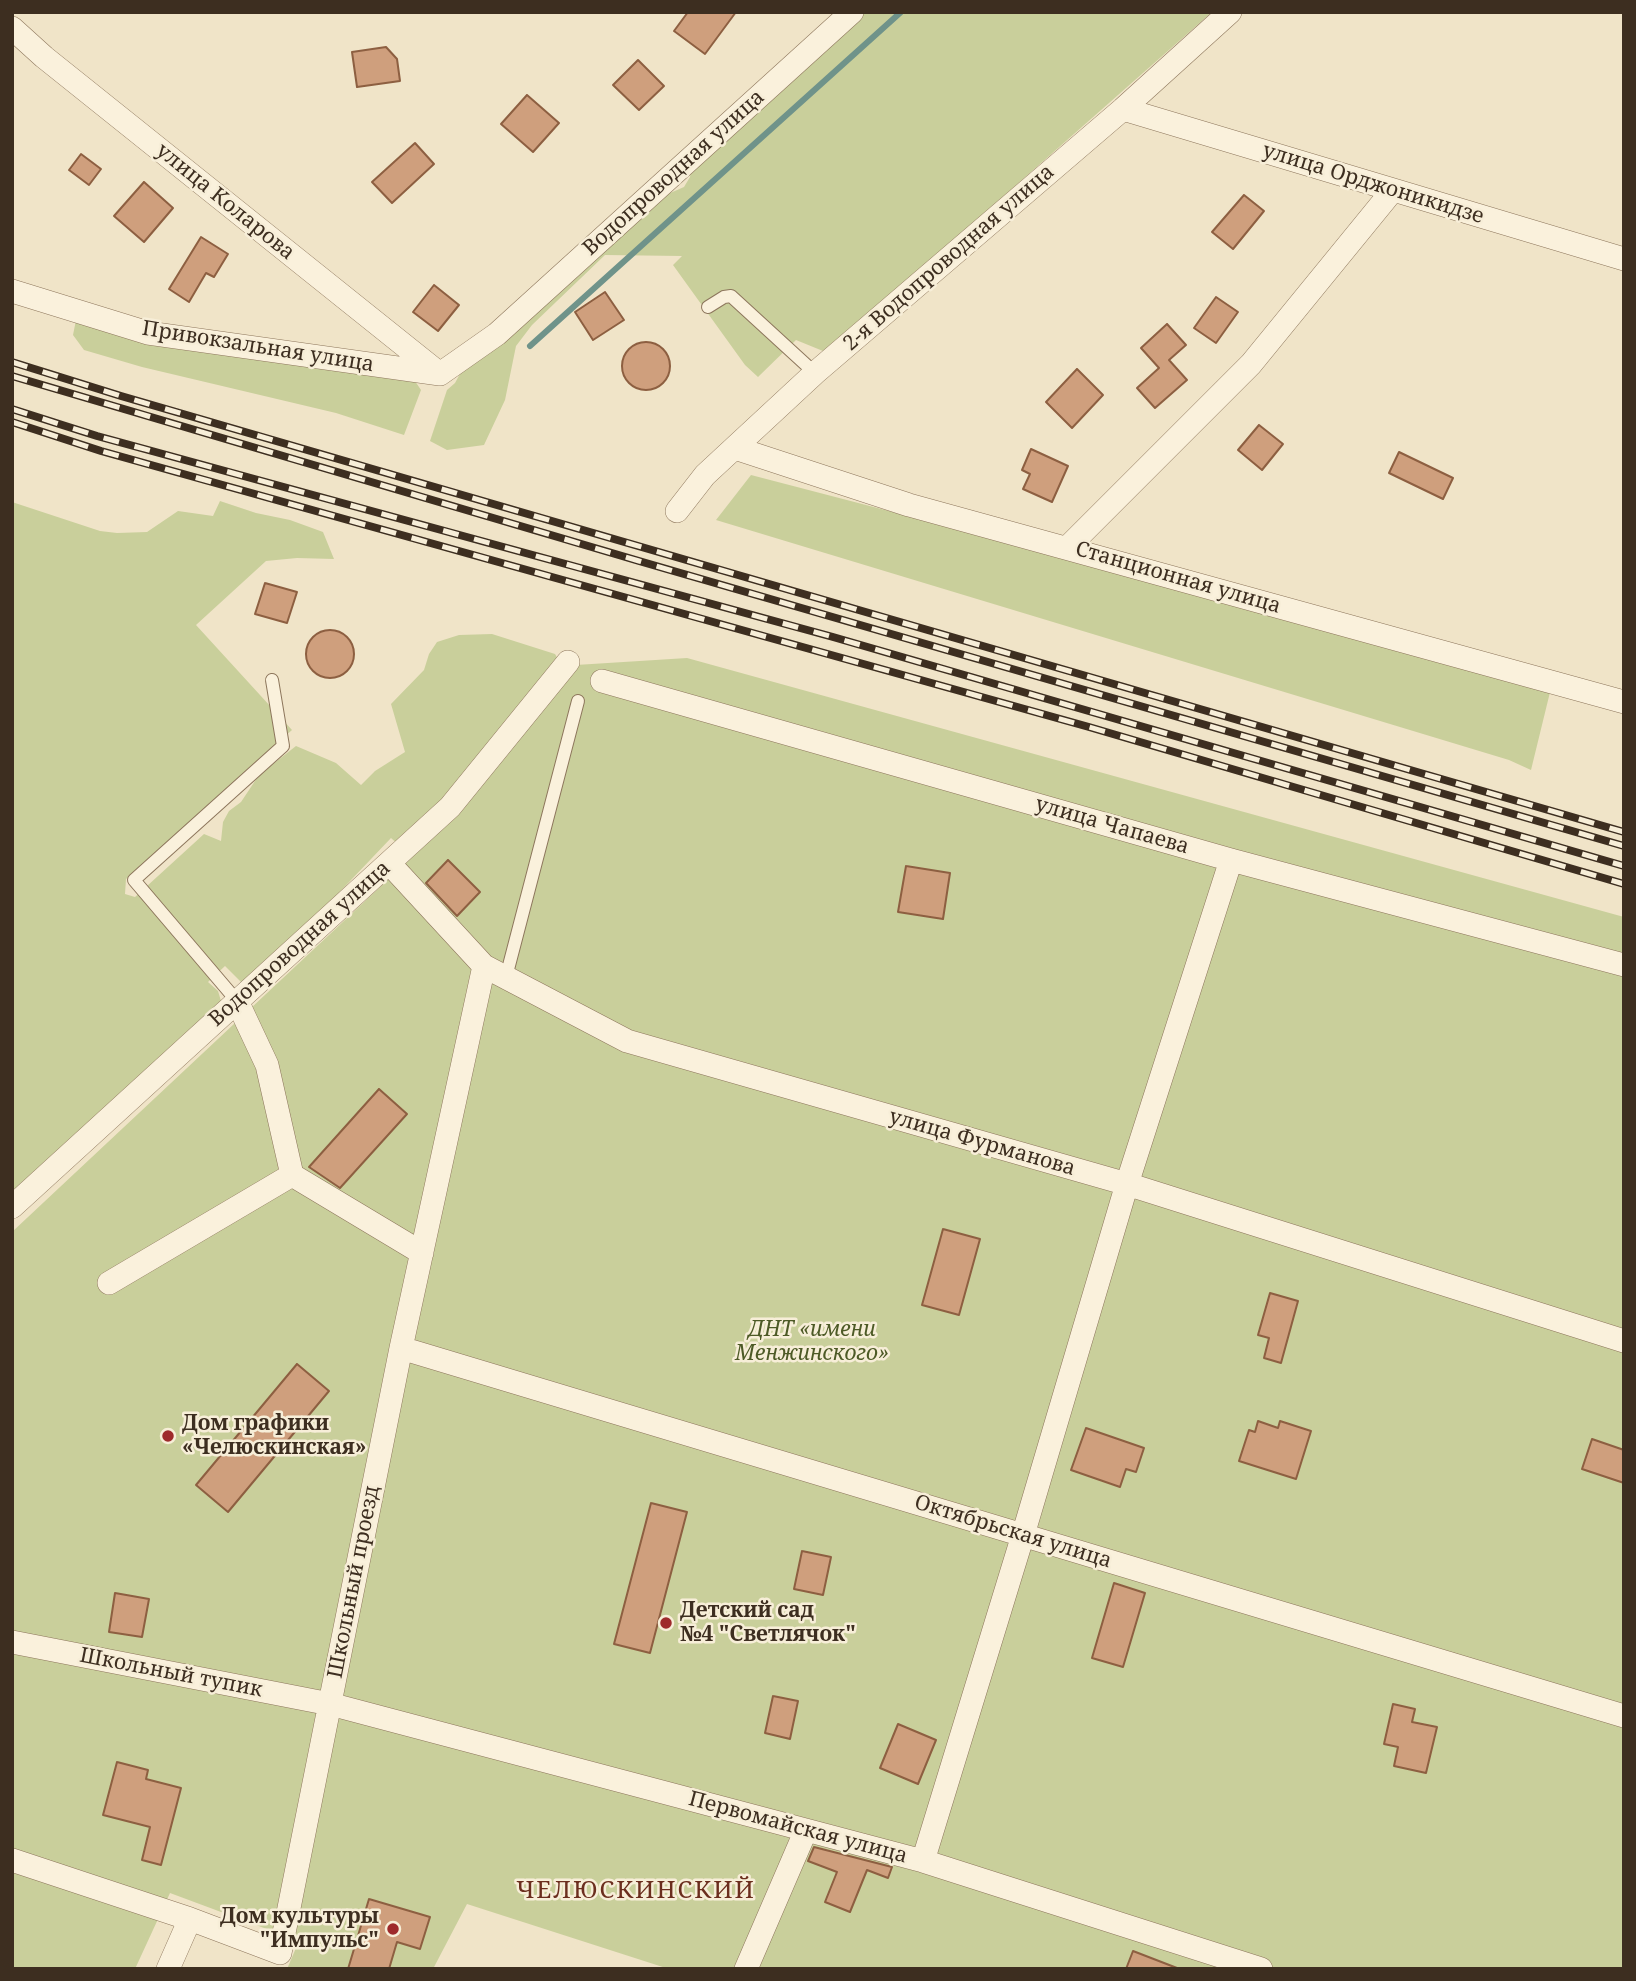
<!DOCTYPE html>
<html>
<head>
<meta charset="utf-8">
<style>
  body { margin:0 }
  #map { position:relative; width:1636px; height:1981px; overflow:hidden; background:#f0e4c8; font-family:"Noto Serif",serif }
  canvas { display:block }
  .frame { position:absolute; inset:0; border:14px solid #3d2e20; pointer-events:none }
</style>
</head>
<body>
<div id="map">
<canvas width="1636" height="1981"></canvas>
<div class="frame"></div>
</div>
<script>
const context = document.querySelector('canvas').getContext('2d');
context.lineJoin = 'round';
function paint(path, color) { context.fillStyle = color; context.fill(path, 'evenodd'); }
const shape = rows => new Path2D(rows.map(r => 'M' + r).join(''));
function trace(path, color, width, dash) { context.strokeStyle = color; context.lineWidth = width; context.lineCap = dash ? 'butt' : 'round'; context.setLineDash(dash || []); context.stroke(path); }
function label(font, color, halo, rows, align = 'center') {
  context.font = font + ' "Noto Serif",serif'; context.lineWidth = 5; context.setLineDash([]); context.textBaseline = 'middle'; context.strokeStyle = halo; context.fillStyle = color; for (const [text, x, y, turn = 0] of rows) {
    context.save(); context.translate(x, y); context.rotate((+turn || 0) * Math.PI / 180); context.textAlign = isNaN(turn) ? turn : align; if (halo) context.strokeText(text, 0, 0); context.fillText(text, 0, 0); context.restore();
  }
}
paint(shape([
  [864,12,1212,12,980,217,823,351,796,340,758,377,745,365,673,265,682,256,605,255,532,325,516,346,505,400,484,445,447,450,430,441,447,390,455,383,461,372,661,197,684,187,690,177,691,170],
  [76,320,413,378,421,390,404,435,336,413,142,367,84,350,73,335],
  [751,475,1552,684,1531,770,1509,760,716,520],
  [220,501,256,513,290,520,323,532,334,559,297,558,266,561,196,625,292,730,126,879,125,894,135,897,204,834,221,841,223,822,229,811,241,802,259,775,296,746,336,763,361,785,375,771,405,752,391,704,424,670,429,654,437,642,459,635,492,634,555,654,559,661,488,751,400,846,391,838,312,921,242,983,225,966,208,982,218,991,221,1001,216,1009,12,1194,12,502,100,531,117,533,147,532,178,511,213,516],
  [687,658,1624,917,1624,1969,669,1969,467,1904,433,1969,287,1969,299,1941,170,1893,135,1969,12,1969,12,1232,457,815,576,665]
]), '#c9cf9b');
trace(shape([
  [530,346,901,12]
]), '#6f938a', 6);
const building = shape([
  [688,12,736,12,705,54,674,31,688,12],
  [386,47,397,59,400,81,357,87,352,52,386,47],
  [638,60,664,86,639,110,613,85,638,60],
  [527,95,559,123,533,152,501,124,527,95],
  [415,143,434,164,392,203,372,182,415,143],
  [81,154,101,169,89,185,69,170,81,154],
  [144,182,173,208,144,242,114,216,144,182],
  [1244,195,1264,211,1233,249,1212,232,1244,195],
  [201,237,228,254,214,277,206,273,189,302,169,289,201,237],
  [434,285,459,305,438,331,413,312,434,285],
  [605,292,624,320,593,340,575,312,605,292],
  [1216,297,1238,312,1216,343,1194,328,1216,297],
  [1167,324,1186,345,1169,360,1187,380,1155,408,1137,388,1159,368,1141,348,1167,324],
  '622 366a24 24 0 1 1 48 0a24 24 0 1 1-48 0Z',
  [1077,369,1103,395,1072,428,1046,402,1077,369],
  [1259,425,1283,444,1262,470,1238,450,1259,425],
  [1031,449,1068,466,1052,502,1023,489,1030,474,1022,470,1031,449],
  [1399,452,1453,478,1443,499,1389,473,1399,452],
  [265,583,297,592,287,623,255,614,265,583],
  '306 654a24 24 0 1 1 48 0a24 24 0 1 1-48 0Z',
  [448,860,480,892,457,916,426,883,448,860],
  [906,866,950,873,943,919,898,912,906,866],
  [379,1089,407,1114,340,1188,309,1167,379,1089],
  [943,1229,980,1239,959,1315,922,1305,943,1229],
  [1270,1293,1298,1301,1281,1363,1264,1358,1269,1338,1258,1335,1270,1293],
  [297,1364,329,1391,228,1512,196,1485,297,1364],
  [1258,1421,1278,1428,1280,1421,1311,1431,1296,1479,1239,1461,1249,1430,1255,1432,1258,1421],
  [1086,1428,1144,1448,1136,1472,1126,1469,1120,1487,1071,1470,1086,1428],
  [1592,1439,1624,1450,1624,1483,1582,1469,1592,1439],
  [651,1503,687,1512,650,1653,614,1644,651,1503],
  [802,1551,831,1557,823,1595,794,1589,802,1551],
  [1114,1583,1145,1593,1123,1667,1092,1658,1114,1583],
  [115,1593,149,1599,142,1637,109,1632,115,1593],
  [773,1696,798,1701,790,1739,765,1733,773,1696],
  [1393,1704,1415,1709,1412,1722,1437,1727,1426,1773,1394,1766,1398,1747,1384,1744,1393,1704],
  [898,1724,936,1740,918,1784,880,1768,898,1724],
  [117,1762,148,1770,146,1779,181,1788,161,1865,142,1860,150,1827,103,1815,117,1762],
  [814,1847,892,1867,888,1878,867,1870,850,1912,825,1902,837,1872,808,1861,814,1847],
  [369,1899,430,1917,420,1949,397,1942,389,1969,348,1969,369,1899],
  [1133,1951,1177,1968,1176,1969,1126,1969,1133,1951]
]);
paint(building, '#cf9f7d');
trace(building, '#8d5f41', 2);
const service = shape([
  [708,307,724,297,731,296,815,373],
  [506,977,578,701],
  [237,1001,134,880,283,746,272,680]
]);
const minor = shape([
  [12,28,44,57,440,374],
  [1123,109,1624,259],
  [12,291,148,333,440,374,497,334,852,12],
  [735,448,909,505,1624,702],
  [677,511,705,475,815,373,1123,109,1230,12],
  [1068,547,1251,364,1393,190],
  [602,681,1231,860,1624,965],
  [389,863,484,966,627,1041,1127,1184,1624,1341],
  [237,1001,267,1065,292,1175],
  [12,1207,450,807,568,662],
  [109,1283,292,1175,422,1253],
  [401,1348,1624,1716],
  [12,1642,330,1704,923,1861,1261,1969],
  [12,1860,190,1919,280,1953,401,1348,484,966],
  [923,1861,1023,1535,1127,1184,1231,860],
  [168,1969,190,1919],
  [746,1969,806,1830]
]);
trace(service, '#8d765c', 14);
trace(minor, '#8d765c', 24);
trace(service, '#faf1dc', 12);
trace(minor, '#faf1dc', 23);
const rail = shape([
  [12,362,121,396,1624,832],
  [12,376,639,561,1624,846],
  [12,409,97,436,833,637,1624,866],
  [12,422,101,451,1089,727,1624,884]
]);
trace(rail, '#3d2e20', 8);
trace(rail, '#f7eed8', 5, [16]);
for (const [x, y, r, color] of [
  [168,1436,7,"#9e2a2b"],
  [666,1623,7,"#9e2a2b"],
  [393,1929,7,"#9e2a2b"]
]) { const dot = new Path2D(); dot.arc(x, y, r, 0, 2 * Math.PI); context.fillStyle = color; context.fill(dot); trace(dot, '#f7eed8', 2.5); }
label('21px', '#3d2e20', '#f7eed8', [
  ["Водопроводная улица",674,173,-42],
  ["улица Орджоникидзе",1373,184,17],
  ["улица Коларова",225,202,39],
  ["2-я Водопроводная улица",949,258,-41],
  ["Привокзальная улица",258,347,9],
  ["Станционная улица",1178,578,16],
  ["улица Чапаева",1112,826,16],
  ["Водопроводная улица",300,944,-42],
  ["улица Фурманова",982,1143,16],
  ["Октябрьская улица",1013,1532,17],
  ["Школьный проезд",354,1582,-79],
  ["Школьный тупик",171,1673,11],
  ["Первомайская улица",798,1828,15]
]);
label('italic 21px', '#4d5a26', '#f7eed8', [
  ["ДНТ «имени",812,1330],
  ["Менжинского»",812,1354]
]);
label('bold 21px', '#3d2e20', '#f7eed8', [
  ["Дом графики",182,1424],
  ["«Челюскинская»",182,1448],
  ["Детский сад",680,1611],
  ["№4 \"Светлячок\"",680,1635],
  ["Дом культуры",379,1917,"right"],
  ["\"Импульс\"",379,1941,"right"]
], 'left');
context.letterSpacing = '2px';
label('24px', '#6b2e1e', '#f7eed8', [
  ["ЧЕЛЮСКИНСКИЙ",636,1891]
]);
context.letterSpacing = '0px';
</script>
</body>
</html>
